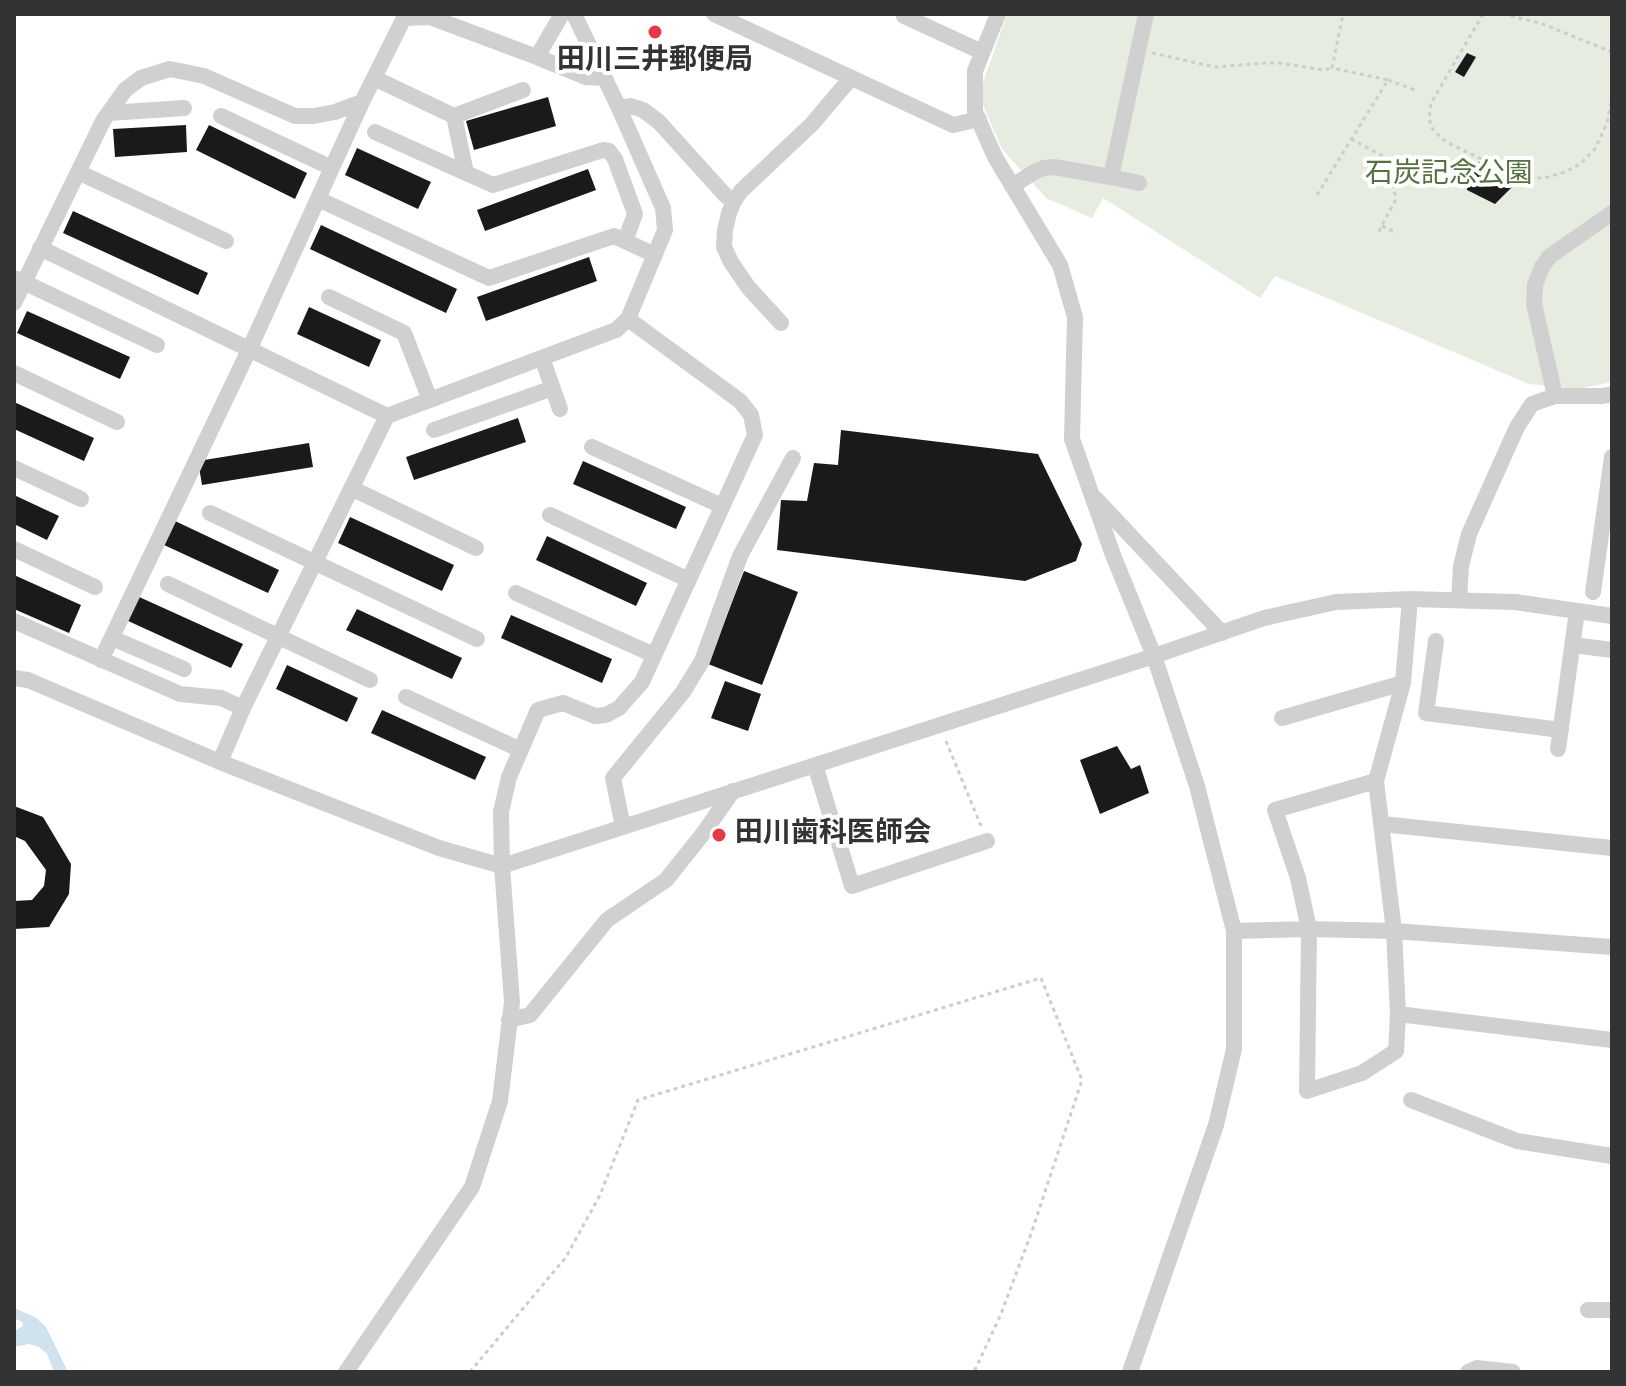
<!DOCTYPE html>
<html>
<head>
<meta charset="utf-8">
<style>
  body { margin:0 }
  #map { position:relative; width:1626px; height:1386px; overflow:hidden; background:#fff; font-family:Overpass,sans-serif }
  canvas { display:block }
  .frame { position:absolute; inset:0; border:16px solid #333; pointer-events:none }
</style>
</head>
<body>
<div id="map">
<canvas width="1626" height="1386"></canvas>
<div class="frame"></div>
</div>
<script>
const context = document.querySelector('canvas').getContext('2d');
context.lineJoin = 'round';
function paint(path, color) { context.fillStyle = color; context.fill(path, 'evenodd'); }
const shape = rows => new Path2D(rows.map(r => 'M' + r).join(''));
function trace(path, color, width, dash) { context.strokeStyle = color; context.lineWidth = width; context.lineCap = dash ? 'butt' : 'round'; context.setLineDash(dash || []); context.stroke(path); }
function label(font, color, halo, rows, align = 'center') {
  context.font = font + ' Overpass,"Noto Sans JP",sans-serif'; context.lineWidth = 8; context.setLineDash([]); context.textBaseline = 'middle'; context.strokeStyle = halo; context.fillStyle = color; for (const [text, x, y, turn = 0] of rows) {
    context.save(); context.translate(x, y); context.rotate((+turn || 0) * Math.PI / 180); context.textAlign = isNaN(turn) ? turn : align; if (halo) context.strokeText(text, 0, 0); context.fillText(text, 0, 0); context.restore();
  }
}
paint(shape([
  [1007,14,1612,14,1612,382,1578,389,1529,384,1275,276,1260,298,1103,198,1092,218,1046,198,1002,149,983,105,983,83]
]), '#e6ecdf');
paint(shape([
  [14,1308,35,1317,46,1327,68,1372,54,1372,47,1354,39,1347,29,1344,14,1347,14,1331,23,1326,22,1322,14,1318]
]), '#cfe2ee');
paint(shape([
  [1467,53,1476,57,1464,77,1455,72],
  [548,97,556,126,474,150,466,121],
  [186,125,187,152,115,157,113,129],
  [209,125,307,173,295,199,196,150],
  [357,148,431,182,418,209,345,175],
  [1481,162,1508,176,1513,186,1495,204,1467,190,1468,164],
  [588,169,596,190,485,231,477,210],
  [73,211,208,273,198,295,63,233],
  [321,225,457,289,446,313,310,249],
  [589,257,597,281,486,321,477,297],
  [309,307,381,340,369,367,297,334],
  [27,311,130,357,120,379,17,333],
  [14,402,94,438,84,461,14,429],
  [518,418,526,442,414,480,406,457],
  [841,430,1038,454,1082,544,1076,561,1025,581,777,550,781,500,807,501,814,463,838,465],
  [309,443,313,467,202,485,198,461],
  [583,461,686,507,676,529,573,484],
  [14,495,59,516,47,540,14,524],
  [350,517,454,565,442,591,338,543],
  [175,521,279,570,268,593,164,545],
  [547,536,647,583,636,606,536,560],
  [744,571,798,592,762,685,708,664],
  [14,575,81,605,69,633,14,609],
  [137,596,243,644,231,668,126,620],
  [357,609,462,658,452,679,346,630],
  [511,615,612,659,602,683,501,638],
  [287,665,358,698,347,722,276,689],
  [725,681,761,694,748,731,711,718],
  [382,710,486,757,475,780,371,733],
  [1117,746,1131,769,1140,765,1149,793,1100,814,1080,760],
  [14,806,43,817,71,864,69,894,49,927,14,929,14,901,32,900,44,886,46,870,25,841,14,836]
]), '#1a1a1a');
trace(shape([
  [1483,14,1431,103,1429,119,1433,130,1446,142,1515,175,1530,179,1548,177,1565,172,1580,164,1595,149,1607,123,1612,99],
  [1503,14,1540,23,1612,52],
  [1152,53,1215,67,1264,63,1279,63,1324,70,1332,68],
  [1388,80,1415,90],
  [1351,139,1394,162,1390,170,1396,199,1377,235],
  [1317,195,1388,80,1332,68,1343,14],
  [1382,226,1397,233],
  [946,741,981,826],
  [470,1372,566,1257,600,1195,638,1100,1041,978,1082,1080,1032,1231,1001,1314,974,1372]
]), '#cdcdcd', 3, [4, 4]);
trace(shape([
  [714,14,953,125,979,119],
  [998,14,975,71,975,112,995,157,1060,265,1075,317,1072,439,1113,555,1154,656,1197,786,1234,931,1234,1049,1216,1125,1130,1372],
  [904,16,982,52],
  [537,57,586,77,604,78],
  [374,78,454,116,523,90],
  [619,108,631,106,643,110,659,122,725,195,734,201],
  [109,113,184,108],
  [221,116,332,168],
  [375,132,466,173,454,116],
  [78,172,226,241],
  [466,173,493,185,603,150,609,151,615,159,635,214,625,241],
  [1111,177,1139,183],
  [1012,186,1036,171,1044,168,1054,167,1111,177,1146,14],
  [318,199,489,278,614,236,655,255],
  [40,248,387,416],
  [17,279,157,345],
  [329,297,404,333,430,400],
  [14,303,103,121,125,90,141,78,170,69,204,76,295,116,314,116,335,112,362,102],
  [781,323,748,287,731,262,724,247,725,230,729,213,734,201,741,191,812,124,851,78],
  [542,358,560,409],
  [14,373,117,422],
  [1555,396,1534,304,1535,285,1542,267,1550,256,1612,213],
  [434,430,553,388],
  [592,447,722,506],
  [14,468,81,499],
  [351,488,476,548],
  [1096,499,1222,633],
  [210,513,477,639],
  [550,515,689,580],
  [14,549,95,587],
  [168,584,370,680],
  [1593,592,1612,457],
  [516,593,654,655],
  [1410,599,1403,683,1376,781,1394,931,1398,1014,1612,1040],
  [1459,600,1461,566,1469,534,1517,427,1532,404,1555,396,1603,396,1612,394],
  [14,621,180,694,221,698,243,708],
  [112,638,184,669],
  [1436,641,1426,713,1561,730],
  [1573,645,1612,650],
  [101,660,249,350,362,102,404,18,430,17,537,57,562,14],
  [14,678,28,680,220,762,439,848,502,866,1154,656,1264,618,1336,602,1410,599,1515,602,1612,616],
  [406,697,521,750],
  [1282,718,1403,683],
  [1558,749,1577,611],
  [220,762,243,708,387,416,616,330,628,319,665,230,663,208,619,108,574,14],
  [815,765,852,886,987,841],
  [1376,781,1275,810,1298,878,1309,929,1307,1091,1362,1073,1396,1051,1398,1014],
  [1382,824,1612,848],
  [623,827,613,778,683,692,702,661,740,556,793,458],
  [1234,931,1309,929,1394,931,1612,947],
  [509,1020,530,1015,607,920,666,880,702,835,733,791],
  [1411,1100,1517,1141,1612,1156],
  [1588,1310,1612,1310],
  [346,1372,472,1187,500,1101,512,1002,502,866,501,812,509,777,538,710,563,703,595,716,606,715,619,708,642,682,755,435,751,415,740,401,628,319],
  [1468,1372,1477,1368,1513,1372]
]), '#d0d0d0', 16);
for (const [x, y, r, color] of [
  [655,32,8,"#e63946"],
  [719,835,8,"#e63946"]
]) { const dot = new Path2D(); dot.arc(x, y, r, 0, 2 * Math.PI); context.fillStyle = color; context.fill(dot); trace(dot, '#fff', 3); }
label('bold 28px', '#333', '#fff', [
  ["田川三井郵便局",655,62],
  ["田川歯科医師会",735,835,"left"]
]);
label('28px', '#56703f', '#fff', [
  ["石炭記念公園",1449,176]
]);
</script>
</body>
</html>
